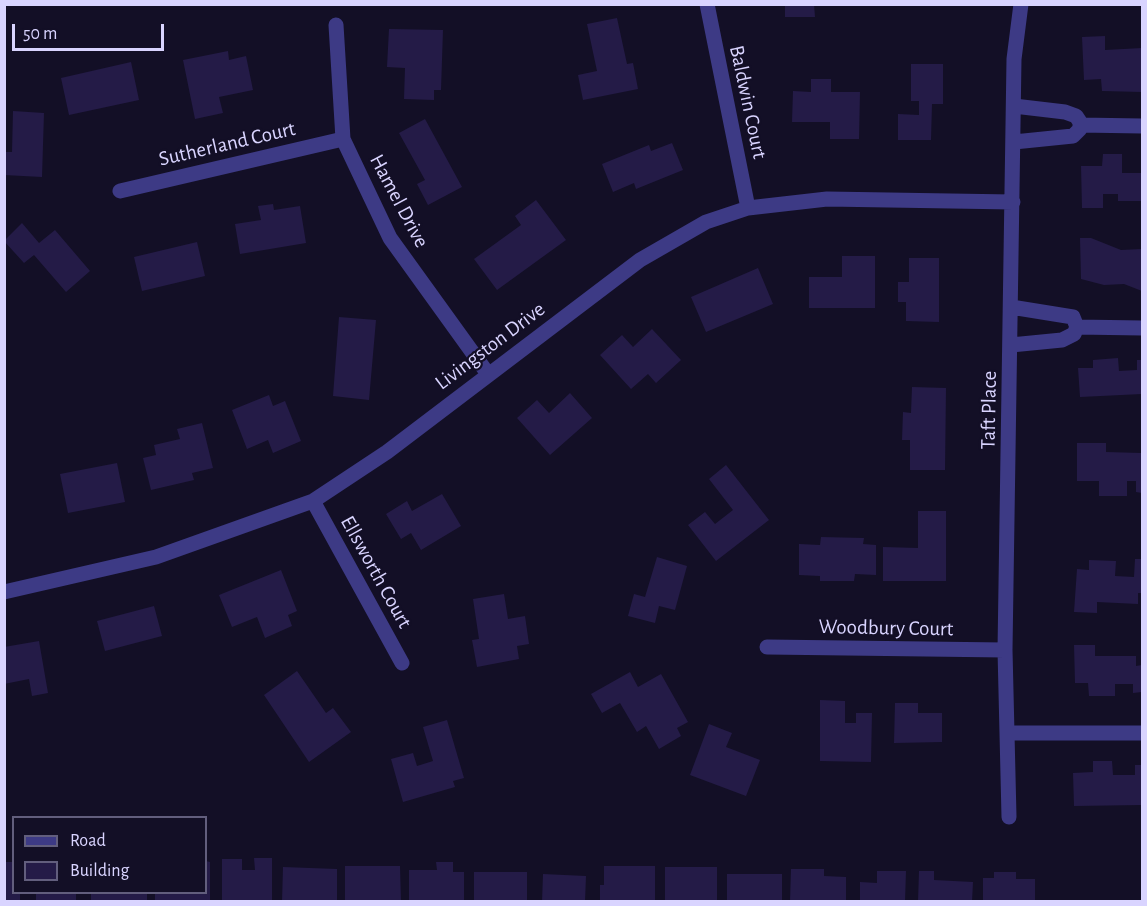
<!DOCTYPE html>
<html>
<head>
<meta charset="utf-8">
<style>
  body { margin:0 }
  #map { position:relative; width:1147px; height:906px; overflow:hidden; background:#130f26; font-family:"Alegreya Sans",sans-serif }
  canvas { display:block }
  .frame { position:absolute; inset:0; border:6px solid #d9d4ff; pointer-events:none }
  .legend { position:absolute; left:12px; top:816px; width:195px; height:78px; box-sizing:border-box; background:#130f26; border:2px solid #625e7d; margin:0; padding:8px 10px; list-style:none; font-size:18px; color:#d9d4ff }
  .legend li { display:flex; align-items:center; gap:12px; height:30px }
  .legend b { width:30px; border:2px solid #625e7d }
  .scale { position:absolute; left:12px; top:24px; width:152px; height:27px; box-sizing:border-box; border:3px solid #d9d4ff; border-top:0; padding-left:8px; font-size:18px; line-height:21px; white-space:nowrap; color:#d9d4ff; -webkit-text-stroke:4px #130f26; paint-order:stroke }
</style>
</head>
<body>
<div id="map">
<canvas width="1147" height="906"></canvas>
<div class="frame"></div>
<ul class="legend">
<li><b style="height:8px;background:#3d3a85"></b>Road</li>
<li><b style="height:16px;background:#241b47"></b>Building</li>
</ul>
<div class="scale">50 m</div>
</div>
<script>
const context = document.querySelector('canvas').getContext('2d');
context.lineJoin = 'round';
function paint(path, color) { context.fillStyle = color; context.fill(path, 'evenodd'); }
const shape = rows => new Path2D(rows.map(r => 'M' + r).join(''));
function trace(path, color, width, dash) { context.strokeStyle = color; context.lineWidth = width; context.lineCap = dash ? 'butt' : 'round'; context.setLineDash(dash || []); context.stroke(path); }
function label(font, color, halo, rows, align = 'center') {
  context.font = font + ' "Alegreya Sans",sans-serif'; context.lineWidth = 4.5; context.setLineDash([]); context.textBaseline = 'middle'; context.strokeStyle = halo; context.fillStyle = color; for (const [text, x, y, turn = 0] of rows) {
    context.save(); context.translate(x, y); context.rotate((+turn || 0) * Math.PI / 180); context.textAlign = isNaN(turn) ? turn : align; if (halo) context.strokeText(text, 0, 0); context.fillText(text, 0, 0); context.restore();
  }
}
paint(shape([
  [785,4,814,4,815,17,785,17],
  [617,18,627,64,633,63,638,89,583,100,578,75,597,71,587,24],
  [389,29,443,30,441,90,434,90,434,100,404,99,405,68,387,67],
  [1105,36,1105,50,1142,48,1142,92,1102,91,1101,79,1084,80,1082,37],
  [228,51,229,60,246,56,253,90,219,97,223,113,195,119,183,60],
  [131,62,139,100,69,115,61,78],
  [911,64,943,64,943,104,932,104,931,140,898,140,898,114,919,115,919,101,911,101],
  [811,79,831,79,831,92,860,92,859,139,830,139,830,122,792,122,793,91,811,92],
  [13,111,44,113,42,177,4,175,4,152,12,152],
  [425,119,462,187,428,205,417,184,425,180,399,133],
  [672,143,683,170,636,189,634,183,613,192,602,164,649,145,651,151],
  [1103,154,1122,154,1122,173,1142,173,1142,201,1118,201,1118,194,1103,194,1103,208,1082,208,1081,166,1102,166],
  [536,200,566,240,497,290,474,259,521,225,515,216],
  [273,204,274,210,300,206,306,243,240,254,235,224,261,220,258,206],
  [22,223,39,243,55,230,90,271,66,292,34,255,24,263,4,241],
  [1080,238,1091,238,1121,250,1142,249,1142,291,1124,284,1104,285,1081,279],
  [197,242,205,276,142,291,134,257],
  [842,256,875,256,875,308,809,308,809,277,842,277],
  [909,258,939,258,939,322,906,321,906,302,898,302,898,282,909,282],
  [758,268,773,304,706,332,691,297],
  [339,317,376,320,369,400,333,396],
  [652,329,681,360,656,383,648,374,631,389,600,355,622,335,633,347],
  [1118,358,1119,371,1137,370,1137,360,1142,360,1142,394,1080,397,1078,368,1093,368,1093,360],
  [912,387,946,388,945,470,910,470,910,440,902,440,903,412,911,413],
  [570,393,592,418,550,455,517,418,537,400,549,413],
  [269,395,273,406,285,401,301,441,273,453,268,440,247,449,232,410],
  [202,423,213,468,192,473,194,480,151,490,143,458,156,455,154,445,180,439,177,429],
  [1077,443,1106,443,1106,452,1141,453,1142,493,1136,492,1136,481,1127,481,1127,496,1099,496,1099,481,1077,481],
  [117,463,125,502,68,513,60,474],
  [726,465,769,520,716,561,688,525,705,512,715,524,733,510,709,479],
  [442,494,461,526,421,550,411,533,401,539,386,514,407,501,412,511],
  [918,511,946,511,946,581,883,581,883,547,918,548],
  [821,537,864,538,863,544,876,545,876,575,855,574,854,581,820,581,820,576,799,575,799,544,820,545],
  [657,557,687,566,675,610,659,606,655,623,628,616,634,594,645,597],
  [1135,559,1142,559,1142,593,1138,593,1138,604,1097,602,1097,613,1074,612,1077,569,1089,570,1089,560,1116,561,1115,576,1134,577],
  [281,570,297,611,288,615,292,626,265,638,257,617,232,627,219,595],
  [504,594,508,619,525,616,529,644,517,646,519,659,477,667,472,640,479,639,473,599],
  [154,606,162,636,105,651,97,621],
  [39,641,48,693,32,696,29,679,4,684,4,647],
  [1074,645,1095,645,1095,656,1136,656,1136,666,1142,665,1142,692,1133,693,1133,684,1115,684,1115,696,1089,696,1088,683,1075,683],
  [297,671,326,713,333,708,351,732,309,762,264,695],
  [630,672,638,687,661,674,688,722,677,728,681,736,659,749,646,726,637,732,620,703,602,713,591,694],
  [820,700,845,701,845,723,856,723,856,713,872,713,871,762,820,761],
  [895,703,918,703,918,713,942,713,942,742,894,743],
  [447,720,464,778,453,781,455,787,403,802,391,759,413,753,417,766,433,761,423,727],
  [709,724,732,733,726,747,760,760,746,796,690,775],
  [1093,761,1112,761,1113,775,1135,775,1135,765,1142,765,1142,805,1074,806,1073,773,1093,772],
  [254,858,272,858,272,902,222,902,222,859,242,859,242,870,255,870],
  [206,861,210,862,210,902,155,902,155,892,206,892],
  [5,862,14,862,14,892,20,892,20,902,5,902],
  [436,862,453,862,453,872,464,872,464,902,409,902,409,870,437,870],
  [345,866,400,866,401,902,345,902],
  [604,866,655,866,655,902,600,902,600,885,604,885],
  [283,867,337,869,337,902,282,902],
  [665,867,717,867,717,902,665,902],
  [791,869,824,869,824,876,846,877,846,902,790,902],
  [877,871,906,871,905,902,860,902,860,882,877,883],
  [919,871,934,871,934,880,973,882,972,902,918,902],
  [474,872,527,872,527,902,474,902],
  [994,872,1016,872,1016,879,1035,879,1035,902,983,902,983,878,994,878],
  [543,874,586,876,585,902,542,902],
  [727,874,782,874,782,902,727,902],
  [36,892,76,892,76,902,36,902],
  [91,892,147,892,147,902,91,902]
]), '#241b47');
trace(shape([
  [707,4,748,208],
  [336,25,343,139,390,238,488,374],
  [1080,125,1142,126],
  [1014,142,1073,136,1080,129,1080,122,1076,116,1065,112,1014,106],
  [120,191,343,139],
  [1077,327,1142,328],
  [1011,345,1062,340,1074,334,1077,327,1073,317,1011,307],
  [313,501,402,663],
  [4,592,156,557,313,501,387,452,640,260,706,222,748,208,827,199,1013,202],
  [767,647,1005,650],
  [1007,733,1142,733],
  [1009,817,1005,650,1014,59,1021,4]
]), '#3d3a85', 15);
label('21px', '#d9d4ff', '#130f26', [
  ["Baldwin Court",748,102,78],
  ["Sutherland Court",227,144,-13],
  ["Hamel Drive",399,201,62],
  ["Livingston Drive",490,346,-37],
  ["Taft Place",989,410,-89],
  ["Ellsworth Court",376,572,61],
  ["Woodbury Court",886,628,1]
]);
</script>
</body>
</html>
